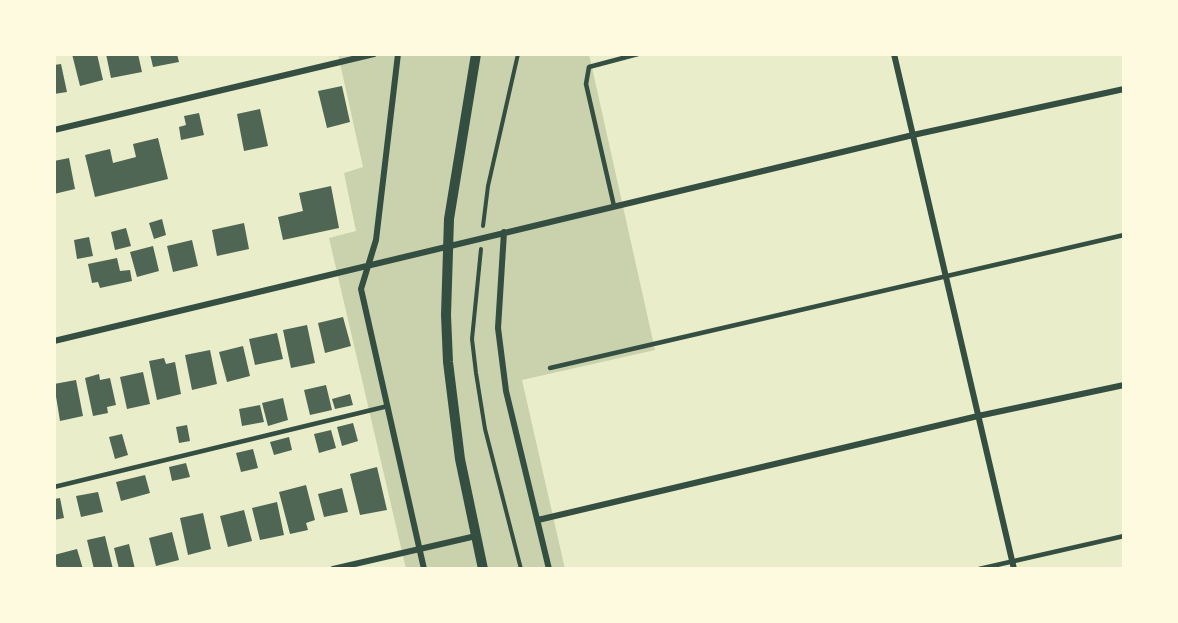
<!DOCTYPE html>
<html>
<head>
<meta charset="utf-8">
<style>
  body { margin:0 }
  #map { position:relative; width:1178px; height:623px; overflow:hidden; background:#e9edc9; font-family:"Varela Round",sans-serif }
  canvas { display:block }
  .frame { position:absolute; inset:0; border:56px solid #fefae0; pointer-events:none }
</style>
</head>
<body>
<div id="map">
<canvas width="1178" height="623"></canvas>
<div class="frame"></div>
</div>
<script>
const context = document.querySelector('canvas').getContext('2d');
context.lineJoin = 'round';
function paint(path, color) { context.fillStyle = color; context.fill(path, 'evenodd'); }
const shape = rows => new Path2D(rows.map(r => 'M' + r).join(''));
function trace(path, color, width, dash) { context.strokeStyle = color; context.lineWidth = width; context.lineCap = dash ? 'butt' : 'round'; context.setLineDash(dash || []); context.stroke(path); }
paint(shape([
  [338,54,589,54,655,350,522,380,565,569,406,569,329,238,356,231,344,173,363,167]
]), '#cad2ad');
paint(shape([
  [72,54,97,54,103,80,80,86],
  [106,54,138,54,142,72,111,78],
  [150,54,177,54,179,62,153,67],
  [61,64,67,92,54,94,54,65],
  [342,86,350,122,327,128,318,91],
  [260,109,268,146,244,151,237,114],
  [199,113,204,135,181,140,179,127,186,125,184,116],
  [158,138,168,179,95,197,85,155,110,149,113,163,136,157,133,144],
  [69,158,75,189,54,194,54,161],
  [331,186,339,228,283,240,278,217,303,211,299,193],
  [162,219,166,235,154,239,149,223],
  [244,223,249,249,217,256,212,230],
  [126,228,131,246,115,250,111,232],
  [89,237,93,256,77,259,74,240],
  [192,240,198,266,173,272,167,246],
  [153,246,159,271,137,277,130,252],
  [117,258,120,271,130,270,132,281,100,288,98,282,92,283,88,264],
  [343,317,351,346,325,353,318,323],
  [307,325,315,363,291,368,283,330],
  [277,333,283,359,255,365,249,339],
  [243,346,250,376,227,382,219,352],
  [210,350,217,384,192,390,185,355],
  [164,358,166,364,175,362,181,394,157,400,149,361],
  [143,372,150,404,127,409,120,377],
  [99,374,100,380,110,378,116,405,107,407,108,413,93,416,85,378],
  [76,380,83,416,60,421,54,384],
  [326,385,332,410,310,415,304,390],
  [350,394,353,405,335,409,332,399],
  [283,398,288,420,268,426,262,403],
  [260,405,264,422,242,426,239,409],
  [353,423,358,441,342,446,337,427],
  [187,425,190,441,179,443,176,427],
  [331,430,336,448,319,453,314,434],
  [122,434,128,455,115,459,109,437],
  [289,437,292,450,274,455,270,442],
  [253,449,258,468,241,472,236,453],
  [186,463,190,477,172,481,169,467],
  [377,467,387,510,360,515,350,474],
  [145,475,150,493,121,501,116,482],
  [306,485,315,520,306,523,308,530,290,534,279,492],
  [342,488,348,512,324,517,318,494],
  [98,492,103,512,81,517,76,496],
  [60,498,64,518,54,520,54,499],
  [277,502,284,535,260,540,252,508],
  [244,510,252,541,228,547,220,516],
  [203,513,211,549,188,555,180,518],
  [172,532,179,560,156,566,149,538],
  [105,536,113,569,94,569,87,540],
  [129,544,135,569,119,569,114,548],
  [77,549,83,569,57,569,54,555]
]), '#4f6655');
trace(shape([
  [483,226,488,186,518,54],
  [481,249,472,339,476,373,485,429,521,569]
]), '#344e41', 4);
trace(shape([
  [614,206,586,84,589,67,638,54],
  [550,368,1124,235],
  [54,487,388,406],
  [979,569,1124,536]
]), '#344e41', 4.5);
trace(shape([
  [398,54,376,240,361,289,424,569],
  [894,54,1014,569],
  [54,130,374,54],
  [504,232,498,328,506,391,549,569],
  [54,341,913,135,1124,89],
  [538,520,978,416,1124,385],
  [333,569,476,536]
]), '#344e41', 6);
trace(shape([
  [476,54,449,219,446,315,448,362,460,459,483,569]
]), '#344e41', 10);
</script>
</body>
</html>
